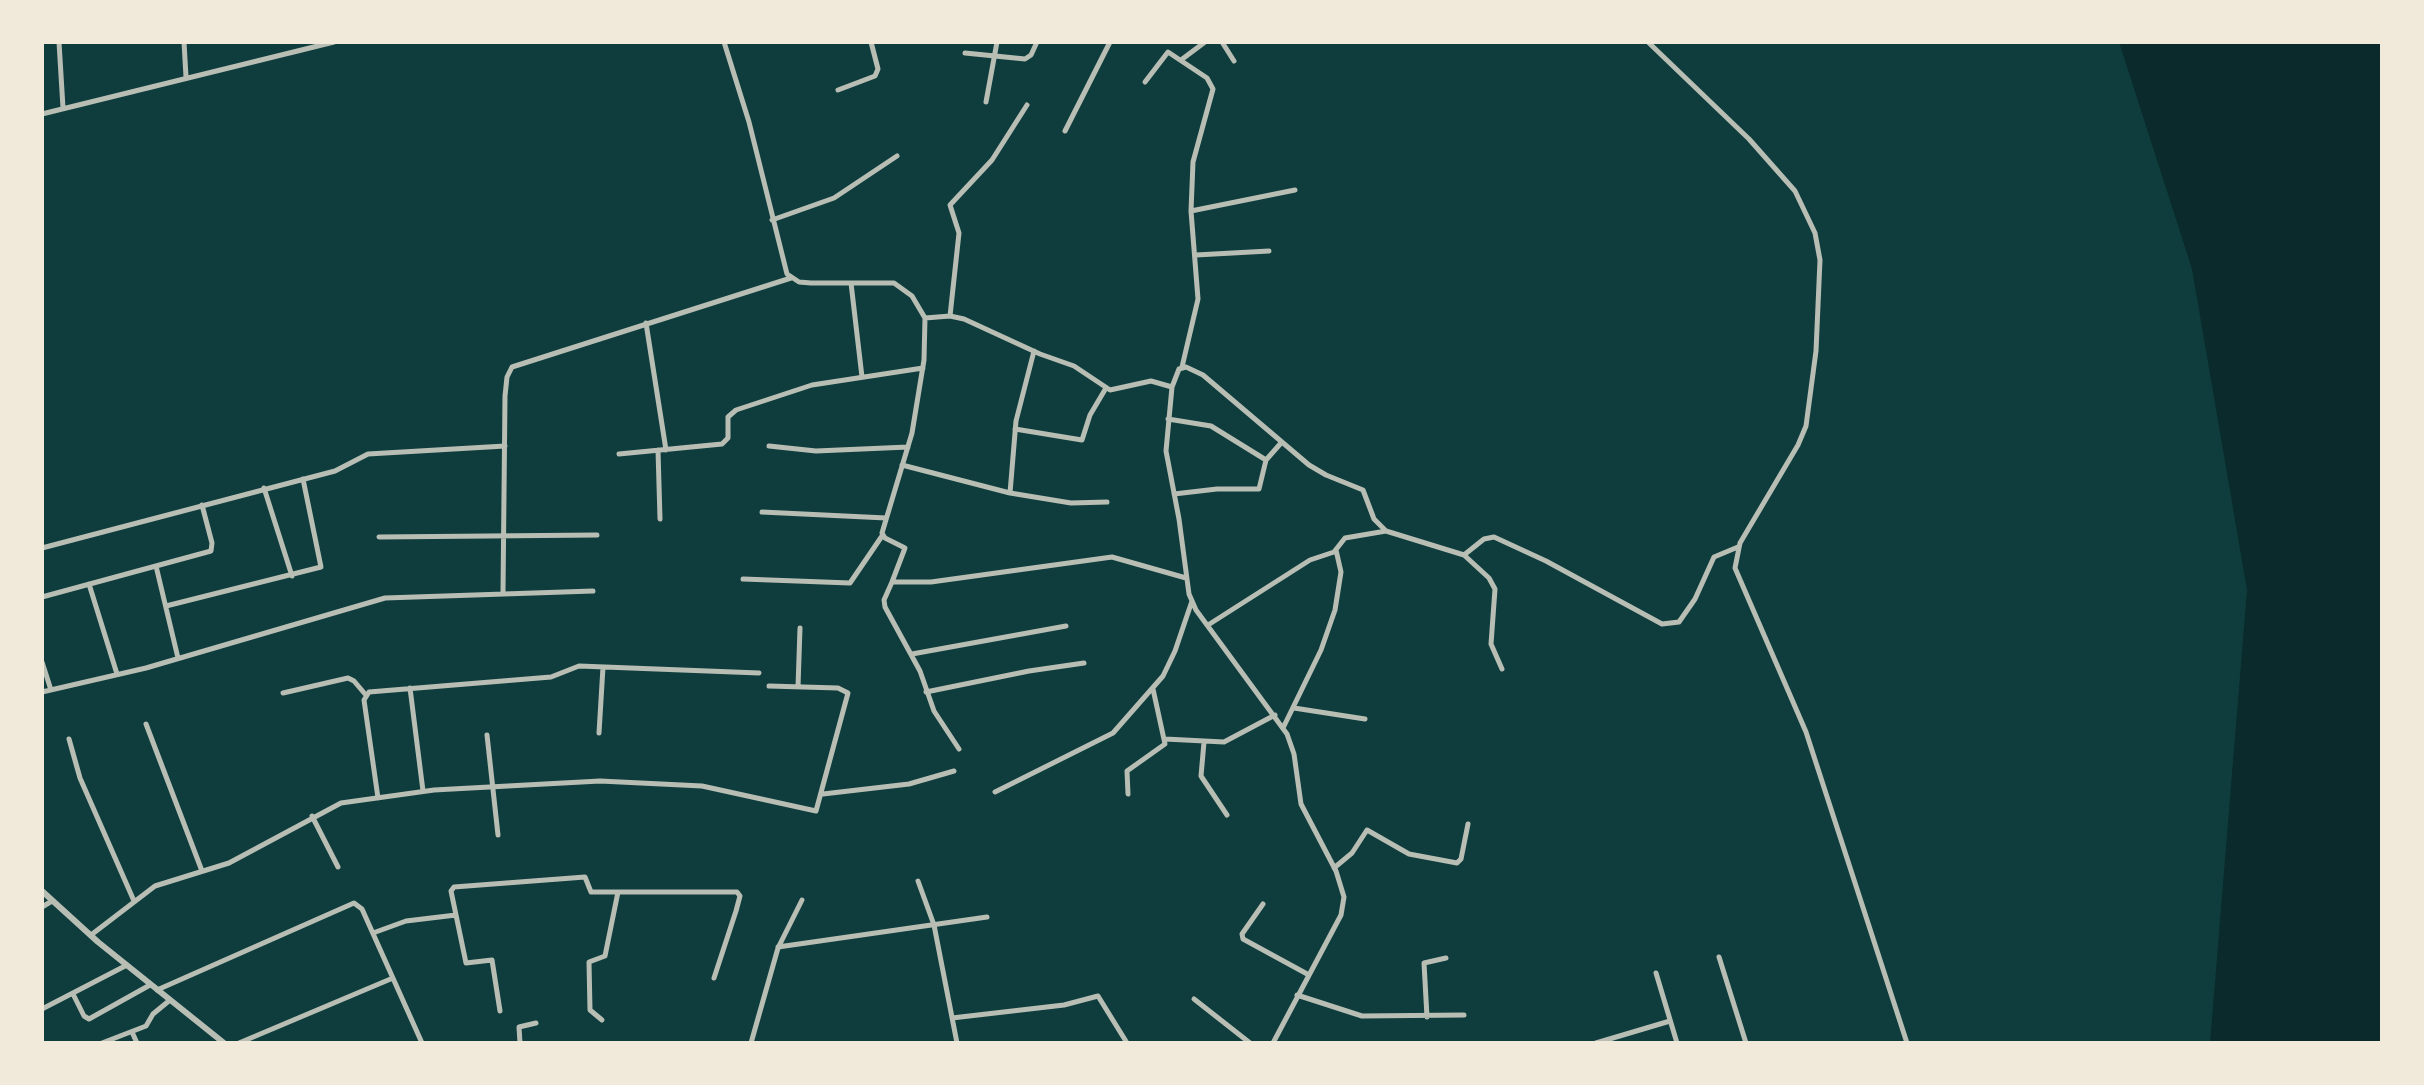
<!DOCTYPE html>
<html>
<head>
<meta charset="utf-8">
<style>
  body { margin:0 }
  #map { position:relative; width:2424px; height:1085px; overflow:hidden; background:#0f3d3e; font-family:"Nunito Sans",sans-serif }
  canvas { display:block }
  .frame { position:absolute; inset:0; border:44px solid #f1e9da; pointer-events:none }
</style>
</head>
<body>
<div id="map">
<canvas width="2424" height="1085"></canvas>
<div class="frame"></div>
</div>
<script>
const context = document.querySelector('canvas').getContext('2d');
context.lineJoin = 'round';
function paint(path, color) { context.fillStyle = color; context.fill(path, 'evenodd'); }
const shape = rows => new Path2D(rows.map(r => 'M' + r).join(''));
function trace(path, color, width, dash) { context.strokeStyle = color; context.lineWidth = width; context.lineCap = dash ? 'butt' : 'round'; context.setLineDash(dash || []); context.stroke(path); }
paint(shape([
  [2119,42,2382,42,2382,1043,2210,1043,2247,590,2192,269]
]), '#0a2a2b');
trace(shape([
  [59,42,63,108],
  [184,42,186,77],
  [724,42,749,122,787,274,799,282,811,283,894,283,912,296,925,318,924,360,912,433,882,533,885,538,905,548,892,582],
  [1222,42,1234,61],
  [1648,42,1749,139,1795,191,1815,233,1820,260,1816,351,1806,426,1798,445,1740,543,1735,568,1806,732,1907,1043],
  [965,53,1025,59,1031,55,1037,42],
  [1181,60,1205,42],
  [1145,82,1168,52,1207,78,1213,89,1193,162,1191,211,1198,299,1182,367],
  [838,90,875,76,878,69,871,42],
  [986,102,997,42],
  [42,114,334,42],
  [1065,131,1110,42],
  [1191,211,1295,190],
  [772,220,834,198,897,156],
  [1196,255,1269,251],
  [851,283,862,377],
  [950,316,959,233,950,205,992,160,1027,105],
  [925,318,950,316,964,319,1040,354,1074,366,1110,390,1151,381,1172,387],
  [646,323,666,450],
  [1168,419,1211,426,1266,460],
  [1015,429,1082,440,1090,415,1106,388],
  [769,446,816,451,908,447],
  [658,450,660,519],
  [619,454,722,444,728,438,728,417,736,410,812,385,923,368],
  [902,465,1010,493,1071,503,1107,502],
  [264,488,292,576],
  [1010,493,1016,421,1034,351],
  [1174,494,1217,489,1259,489,1266,460,1281,443],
  [762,512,886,518],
  [379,537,597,535],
  [42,548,335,471,368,454,505,446],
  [1464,555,1489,578,1495,589,1491,644,1502,669],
  [156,566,178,658],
  [743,579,850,583,882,536],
  [89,584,117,674],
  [503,593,505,396,507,377,512,367,791,278],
  [42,597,211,551,212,543,202,505],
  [166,606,321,567,303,479],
  [1208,625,1310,560,1334,552,1345,538,1386,531],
  [912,654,1066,626],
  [42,662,51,690],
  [798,687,800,628],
  [410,688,423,791],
  [42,692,146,668,385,598,593,591],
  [926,692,1029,671,1084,663],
  [283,693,348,678,354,681,365,694],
  [1294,708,1365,719],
  [146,724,202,871],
  [1283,728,1321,650,1335,610,1341,572,1336,550],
  [599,733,603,667],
  [487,735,498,835],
  [69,739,80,778,134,901],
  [1165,739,1224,742,1275,715],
  [1204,742,1201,776,1227,815],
  [959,749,934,711,920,671,885,607,884,600,892,582,931,582,1112,557,1186,578],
  [995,792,1113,733,1163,676,1175,651,1192,601],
  [823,794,909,784,954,771],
  [1128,794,1127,771,1165,744,1153,689],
  [378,798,364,700,369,692,551,677,579,666,759,673],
  [312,816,338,867],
  [1334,868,1352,853,1367,830,1409,854,1457,863,1461,859,1468,824],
  [918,881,934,925,957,1043],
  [1263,904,1242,934,1243,939,1309,975],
  [42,907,52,901],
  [456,915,466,963,492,960,500,1011],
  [373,933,406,921,456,915,451,891,454,887,585,877,591,892,737,892,740,896,736,911,714,978],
  [91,935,155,886,229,863,341,803,434,790,600,781,702,786,816,811,848,693,838,688,769,686],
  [778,947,987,917],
  [1719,957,1746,1043],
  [1656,973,1677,1043],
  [157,990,354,903,362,909,422,1043],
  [73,994,84,1016,89,1019,150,985],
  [1297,995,1362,1016,1464,1015],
  [1194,999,1250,1043],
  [42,1009,127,965],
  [1427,1017,1424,963,1446,958],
  [952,1018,1064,1005,1098,996,1127,1043],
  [602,1020,590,1010,589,962,605,956,618,892],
  [132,1032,137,1043],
  [102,1043,146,1026,153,1014,170,1000],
  [239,1043,393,978],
  [520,1043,519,1027,536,1023],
  [751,1043,778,948,802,900],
  [1273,1043,1341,915,1344,897,1336,871,1301,804,1294,754,1287,734,1196,610,1189,594,1179,519,1166,451,1172,387,1179,369,1186,367,1203,375,1309,465,1326,475,1363,490,1374,519,1386,531,1464,555,1484,539,1494,537,1546,561,1662,624,1679,622,1695,599,1714,557,1738,547],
  [1596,1043,1670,1021]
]), '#b8beb3', 5);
trace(shape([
  [42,891,98,942,224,1043]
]), '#b8beb3', 6);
</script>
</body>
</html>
